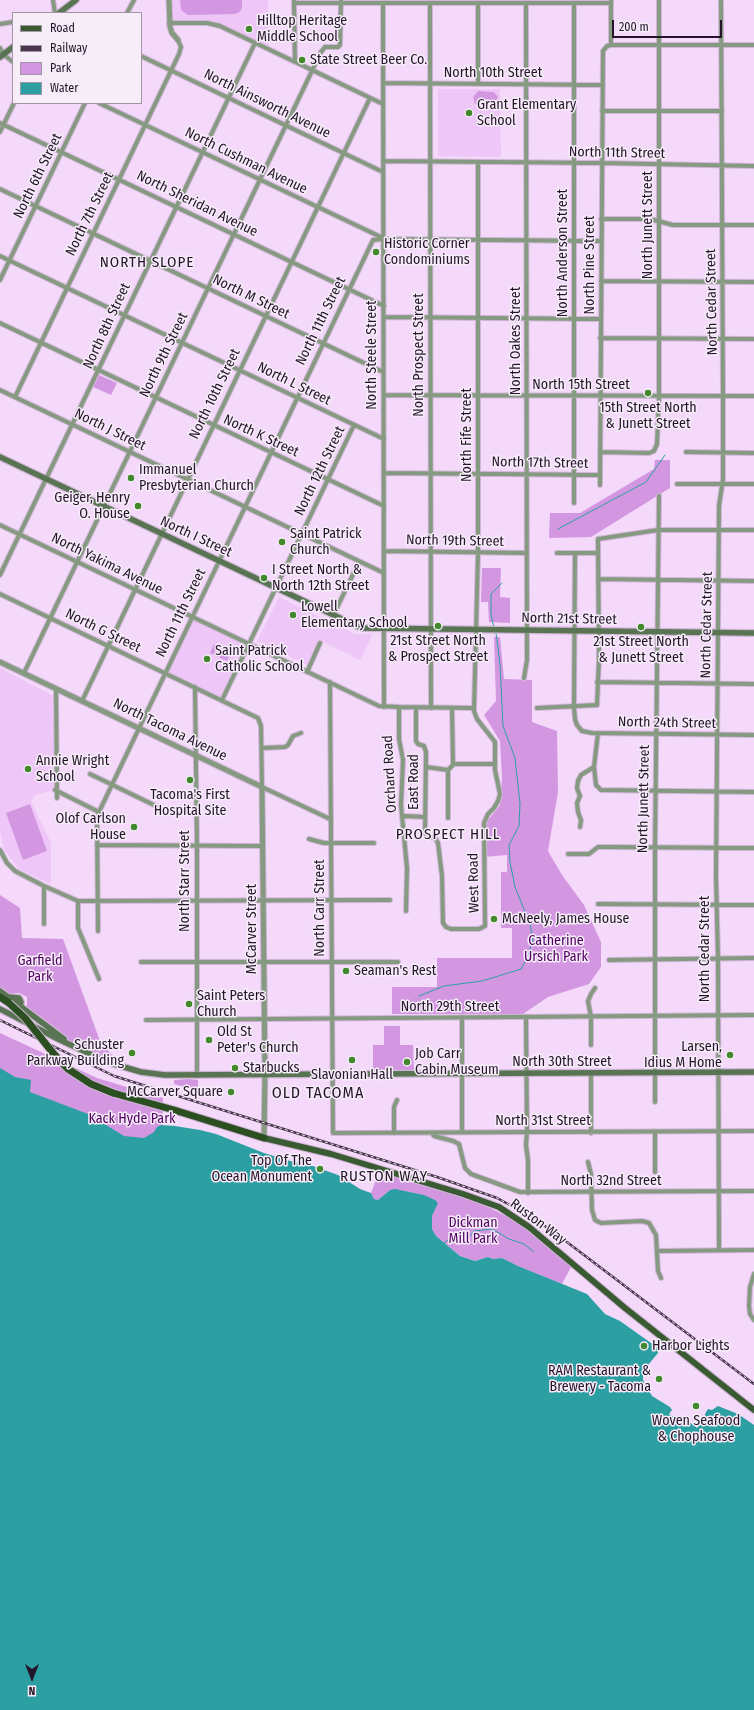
<!DOCTYPE html>
<html>
<head>
<meta charset="utf-8">
<style>
  body { margin:0 }
  #map { position:relative; width:754px; height:1710px; overflow:hidden; background:#f4d9fb; font-family:"Fira Sans Condensed",sans-serif }
  canvas { display:block }
  .legend { position:absolute; left:12px; top:12px; width:130px; height:92px; box-sizing:border-box; background:#f6edf9; border:1px solid #a296a6; margin:0; padding:5px 7px; list-style:none; font-size:12px; color:#251429 }
  .legend li { display:flex; align-items:center; gap:8px; height:20px }
  .legend b { width:20px; border:1px solid #a296a6 }
  .north { position:absolute; left:12px; top:1658px; width:40px; height:40px; -webkit-text-stroke:3px #f6edf9; paint-order:stroke; rotate:180deg; font-size:11px; font-weight:700; line-height:16px; text-align:center; color:#251429 }
  .north::after { content:''; display:block; margin:auto; width:14px; height:18px; background:#251429; clip-path:polygon(50% 0,100% 100%,50% 72%,0 100%) }
  .scale { position:absolute; left:612px; top:20px; width:110px; height:18px; box-sizing:border-box; border:2px solid #251429; border-top:0; padding-left:5px; font-size:12px; line-height:14px; white-space:nowrap; color:#251429; -webkit-text-stroke:3px #f6edf9; paint-order:stroke }
</style>
</head>
<body>
<div id="map">
<canvas width="754" height="1710"></canvas>
<ul class="legend">
<li><b style="height:5px;background:#3a5a31"></b>Road</li>
<li><b style="height:5px;background:#48364d"></b>Railway</li>
<li><b style="height:11px;background:#d397e2"></b>Park</li>
<li><b style="height:11px;background:#2c9fa3"></b>Water</li>
</ul>
<div class="north">N</div>
<div class="scale">200 m</div>
</div>
<script>
const context = document.querySelector('canvas').getContext('2d');
context.lineJoin = 'round';
function paint(path, color) { context.fillStyle = color; context.fill(path, 'evenodd'); }
const shape = rows => new Path2D(rows.map(r => 'M' + r).join(''));
function trace(path, color, width, dash) { context.strokeStyle = color; context.lineWidth = width; context.lineCap = dash ? 'butt' : 'round'; context.setLineDash(dash || []); context.stroke(path); }
function label(font, color, halo, rows, align = 'center') {
  context.font = font + ' "Fira Sans Condensed",sans-serif'; context.lineWidth = 3; context.setLineDash([]); context.textBaseline = 'middle'; context.strokeStyle = halo; context.fillStyle = color; for (const [text, x, y, turn = 0] of rows) {
    context.save(); context.translate(x, y); context.rotate((+turn || 0) * Math.PI / 180); context.textAlign = isNaN(turn) ? turn : align; if (halo) context.strokeText(text, 0, 0); context.fillText(text, 0, 0); context.restore();
  }
}
paint(shape([
  [171,0,268,0,269,48,215,21,172,21],
  [438,89,500,89,501,157,438,156],
  [279,597,355,634,373,634,360,660,319,640,307,665,257,641],
  [192,617,249,644,222,700,165,673],
  [0,668,56,697,55,790,35,795,31,802,51,843,51,884,19,869,4,850,0,831]
]), '#eec6f8');
paint(shape([
  [180,0,242,0,242,7,240,12,235,14,188,15,181,10],
  [478,91,494,92,498,97,496,103,491,106,475,104,473,97],
  [99,375,117,383,111,395,93,387],
  [655,460,670,460,670,488,591,537,549,538,550,513,580,513,654,469],
  [482,568,501,568,500,597,510,598,510,623,489,622,488,602,481,602],
  [494,637,500,637,504,679,532,680,532,722,557,731,558,792,548,851,562,875,584,905,601,942,601,967,589,984,548,997,523,1014,392,1014,392,987,437,987,437,958,512,958,512,928,501,928,501,872,507,872,507,855,484,857,484,825,500,805,502,778,500,741,484,715,496,701],
  [214,644,231,652,227,661,210,653],
  [30,804,47,851,23,860,6,813],
  [0,895,20,908,22,938,63,939,100,1041,118,1062,71,1043,27,1009,27,997,19,993,9,994,0,989],
  [384,1026,400,1026,400,1045,413,1045,414,1071,373,1071,373,1045,384,1045],
  [0,1033,97,1078,163,1098,162,1164,0,1081],
  [189,1079,198,1080,198,1091,174,1084,174,1080],
  [382,1172,482,1204,510,1218,527,1230,571,1267,562,1284,518,1266,502,1258,493,1259,488,1257,475,1261,460,1256,436,1236,432,1229,431,1219,435,1200,410,1192,390,1190,378,1200,374,1199,371,1193,376,1180,380,1177]
]), '#d397e2');
paint(shape([
  [0,1068,15,1077,31,1080,30,1092,88,1114,124,1136,144,1138,154,1132,157,1127,161,1125,175,1126,200,1130,216,1134,264,1153,290,1161,307,1164,338,1175,360,1189,371,1193,374,1199,378,1200,390,1190,395,1189,424,1195,435,1200,438,1203,432,1216,432,1229,436,1236,460,1256,475,1261,488,1257,493,1259,502,1258,518,1266,587,1294,605,1314,620,1321,658,1348,658,1353,643,1371,643,1380,652,1396,670,1407,672,1410,669,1414,672,1416,682,1416,697,1428,705,1418,705,1414,708,1409,712,1410,718,1406,738,1414,754,1425,754,1710,0,1710]
]), '#2c9fa3');
trace(shape([
  [558,529,646,482,665,455],
  [494,628,491,614,491,594,502,583],
  [419,996,444,986,482,981,521,969,527,958,533,940,530,924,515,887,510,862,509,845,519,826,520,804,515,758,503,726,500,664,496,633],
  [461,1239,468,1238,474,1231,492,1229,509,1239,524,1244,534,1252],
  [444,1243,450,1239,457,1239]
]), '#2c9fa3', 1);
const minor = shape([
  [53,0,55,13],
  [611,0,611,45],
  [294,1,295,62],
  [294,3,611,3],
  [383,3,384,707],
  [430,3,431,708],
  [478,3,478,83],
  [574,3,574,503],
  [127,13,134,0],
  [169,23,207,23,220,26,383,104],
  [0,24,13,22],
  [0,48,4,55,13,62],
  [141,56,383,172],
  [383,83,602,85],
  [99,103,383,238],
  [602,111,722,111],
  [0,123,384,306],
  [0,132,14,103],
  [383,161,602,163,754,166],
  [0,189,383,372],
  [601,219,650,219,673,225,754,225],
  [0,256,384,439],
  [0,280,85,103],
  [601,281,754,282],
  [384,317,600,319],
  [0,323,384,506],
  [600,338,754,339],
  [0,390,384,573],
  [384,395,754,396],
  [15,397,179,54,181,47,178,40],
  [600,452,649,453,654,451,657,444,659,396,659,0],
  [686,452,754,453],
  [384,473,600,475],
  [677,484,754,484],
  [600,485,603,51,607,46,611,45,754,45],
  [0,525,379,706,399,707,474,708],
  [384,551,527,553],
  [557,553,598,553],
  [575,553,574,707,575,719,577,725,582,731,592,733,754,735],
  [0,575,255,43],
  [598,579,754,581],
  [0,594,258,718,261,726,262,787,330,819],
  [333,616,359,562],
  [307,672,320,643],
  [24,673,321,52,325,47,338,47,340,45,341,0],
  [524,678,527,660,526,3],
  [330,682,333,1133,754,1131],
  [597,682,754,684],
  [195,687,197,846,197,1076],
  [56,689,57,798],
  [222,700,354,425],
  [82,701,370,98],
  [399,707,399,739,403,760,401,805,407,868,406,911],
  [416,708,416,741,418,744,424,746,426,752,425,834,426,836,435,838,438,843,442,876,443,923,446,927,451,929,479,929,485,926,485,923,484,823,488,814,494,808,498,801,500,794,495,770,495,742,477,719,474,711,478,553,478,162],
  [452,708,453,764],
  [537,708,597,705,599,659,598,539,658,530,754,530],
  [598,733,594,767,596,785,601,790,754,792],
  [262,748,285,747,288,745,293,736,301,733],
  [426,767,448,770,454,764,495,764],
  [448,770,448,818],
  [90,774,158,807],
  [55,790,99,812],
  [404,816,425,817],
  [580,827,581,820,578,812,577,803,580,796,577,788,578,781,581,775,594,767],
  [309,839,324,843,374,843],
  [97,845,263,846],
  [0,850,7,863,15,871,44,886,78,901,390,900],
  [568,854,589,854,598,847,605,847,754,848],
  [44,886,44,924],
  [78,901,78,928,99,979],
  [598,904,754,905],
  [98,931,97,816,373,240,383,239,601,241],
  [609,960,754,958],
  [141,962,398,962],
  [462,1017,462,1132],
  [526,1017,527,1132,526,1145,528,1160,528,1193],
  [146,1020,754,1015],
  [591,1045,591,1017,588,1001,591,994,595,988],
  [591,1074,591,1133],
  [655,1102,655,847,659,496],
  [655,1132,655,1172],
  [394,1133,394,1107,397,1100],
  [432,1133,434,1136,453,1141,459,1144,465,1168,471,1174,520,1192,754,1191],
  [588,1162,591,1174,592,1210,595,1220,601,1223,642,1221,649,1223,656,1235,658,1271,661,1278],
  [719,1250,718,959,716,876,719,506,723,479,723,396,721,0],
  [657,1251,754,1250],
  [754,1274,750,1287,749,1306,750,1314,754,1320]
]);
const tertiary = shape([
  [169,0,170,27,172,33,178,40],
  [0,662,262,787,265,1075,264,1138]
]);
const secondary = shape([
  [59,13,76,0],
  [0,57,13,47],
  [0,457,361,628,754,633],
  [0,991,64,1039],
  [9,997,19,998,21,1002,20,1007],
  [0,1009,58,1039,107,1062,141,1072,165,1075,754,1072]
]);
const primary = shape([
  [264,1138,331,1154,463,1194,499,1207,529,1227,625,1308,754,1410]
]);
const trunk = shape([
  [0,997,9,1003],
  [113,1093,174,1110,264,1138]
]);
trace(minor, '#cfb6d5', 6);
trace(tertiary, '#cfb6d5', 7);
trace(secondary, '#cfb6d5', 8);
trace(primary, '#cfb6d5', 8);
trace(trunk, '#cfb6d5', 9);
trace(minor, '#869981', 4);
trace(tertiary, '#869981', 5);
trace(secondary, '#597452', 5.5);
trace(primary, '#3a5a31', 6);
trace(trunk, '#2c4f22', 7);
const rail = shape([
  [0,1020,114,1076,437,1177,497,1198,532,1217,559,1236,754,1384]
]);
trace(rail, '#48364d', 2.5);
trace(rail, '#f6edf9', 1, [3]);
const trunkBridge = shape([
  [9,1003,25,1018,53,1053,68,1069,91,1084,113,1093]
]);
trace(trunkBridge, '#cfb6d5', 9, []);
trace(trunkBridge, '#2c4f22', 7);
for (const [x, y, r, color] of [
  [249,29,4,"#42882d"],
  [302,60,4,"#42882d"],
  [469,113,4,"#42882d"],
  [376,252,4,"#42882d"],
  [648,393,4,"#42882d"],
  [131,478,4,"#42882d"],
  [138,506,4,"#42882d"],
  [282,542,4,"#42882d"],
  [264,578,4,"#42882d"],
  [293,615,4,"#42882d"],
  [438,626,4,"#42882d"],
  [641,627,4,"#42882d"],
  [207,659,4,"#42882d"],
  [28,769,4,"#42882d"],
  [190,780,4,"#42882d"],
  [134,827,4,"#42882d"],
  [494,919,4,"#42882d"],
  [346,971,4,"#42882d"],
  [189,1004,4,"#42882d"],
  [209,1040,4,"#42882d"],
  [132,1053,4,"#42882d"],
  [730,1055,4,"#42882d"],
  [352,1060,4,"#42882d"],
  [407,1062,4,"#42882d"],
  [235,1068,4,"#42882d"],
  [231,1092,4,"#42882d"],
  [320,1169,4,"#42882d"],
  [644,1346,4,"#42882d"],
  [659,1379,4,"#42882d"],
  [696,1406,4,"#42882d"]
]) { const dot = new Path2D(); dot.arc(x, y, r, 0, 2 * Math.PI); context.fillStyle = color; context.fill(dot); trace(dot, '#f6edf9', 1.5); }
label('14px', '#251429', '#f6edf9', [
  ["Hilltop Heritage",257,21],
  ["Middle School",257,37],
  ["State Street Beer Co.",310,60],
  ["Grant Elementary",477,105],
  ["School",477,121],
  ["Historic Corner",384,244],
  ["Condominiums",384,260],
  ["15th Street North",648,408,"center"],
  ["& Junett Street",648,424,"center"],
  ["Immanuel",139,470],
  ["Presbyterian Church",139,486],
  ["Geiger, Henry",130,498,"right"],
  ["O. House",130,514,"right"],
  ["Saint Patrick",290,534],
  ["Church",290,550],
  ["I Street North &",272,570],
  ["North 12th Street",272,586],
  ["Lowell",301,607],
  ["Elementary School",301,623],
  ["21st Street North",438,641,"center"],
  ["& Prospect Street",438,657,"center"],
  ["21st Street North",641,642,"center"],
  ["& Junett Street",641,658,"center"],
  ["Saint Patrick",215,651],
  ["Catholic School",215,667],
  ["Annie Wright",36,761],
  ["School",36,777],
  ["Tacoma's First",190,795,"center"],
  ["Hospital Site",190,811,"center"],
  ["Olof Carlson",126,819,"right"],
  ["House",126,835,"right"],
  ["McNeely, James House",502,919],
  ["Seaman's Rest",354,971],
  ["Saint Peters",197,996],
  ["Church",197,1012],
  ["Old St",217,1032],
  ["Peter's Church",217,1048],
  ["Schuster",124,1045,"right"],
  ["Parkway Building",124,1061,"right"],
  ["Larsen,",722,1047,"right"],
  ["Idius M Home",722,1063,"right"],
  ["Job Carr",415,1054],
  ["Cabin Museum",415,1070],
  ["Starbucks",243,1068],
  ["Slavonian Hall",352,1075,"center"],
  ["McCarver Square",223,1092,"right"],
  ["Top Of The",312,1161,"right"],
  ["Ocean Monument",312,1177,"right"],
  ["Harbor Lights",652,1346],
  ["RAM Restaurant &",651,1371,"right"],
  ["Brewery - Tacoma",651,1387,"right"],
  ["Woven Seafood",696,1421,"center"],
  ["& Chophouse",696,1437,"center"]
], 'left');
label('14px', '#251429', '#f6edf9', [
  ["North 10th Street",493,73],
  ["North Ainsworth Avenue",267,104,26],
  ["North 11th Street",617,153,1],
  ["North Cushman Avenue",246,161,26],
  ["North 6th Street",38,176,-64],
  ["North Sheridan Avenue",197,204,26],
  ["North 7th Street",90,214,-64],
  ["North Junett Street",648,225,-90],
  ["North Anderson Street",563,253,-90],
  ["North Pine Street",590,265,-90],
  ["North M Street",251,297,26],
  ["North Cedar Street",712,302,-91],
  ["North 11th Street",321,321,-64],
  ["North 8th Street",107,326,-65],
  ["North Oakes Street",516,341,-90],
  ["North 9th Street",164,355,-64],
  ["North Steele Street",372,355,-90],
  ["North Prospect Street",419,355,-90],
  ["North L Street",294,384,26],
  ["North 15th Street",581,385],
  ["North 10th Street",215,394,-64],
  ["North J Street",110,430,26],
  ["North Fife Street",467,435,-90],
  ["North K Street",261,436,25],
  ["North 17th Street",540,463,1],
  ["North 12th Street",320,471,-64],
  ["North I Street",196,537,25],
  ["North 19th Street",455,541,1],
  ["North Yakima Avenue",107,564,26],
  ["North 11th Street",181,613,-64],
  ["North 21st Street",569,619,1],
  ["North Cedar Street",707,625,-89],
  ["North G Street",103,631,26],
  ["North 24th Street",667,723,1],
  ["North Tacoma Avenue",170,730,26],
  ["Orchard Road",390,774,-93],
  ["East Road",414,782,-90],
  ["North Junett Street",644,799,-89],
  ["North Starr Street",185,881,-90],
  ["West Road",474,883,-91],
  ["North Carr Street",320,908,-90],
  ["McCarver Street",252,929,-90],
  ["North Cedar Street",705,949,-90],
  ["North 29th Street",450,1007],
  ["North 30th Street",562,1062],
  ["North 31st Street",543,1121],
  ["North 32nd Street",611,1181],
  ["Ruston Way",538,1222,37]
]);
label('14px', '#510062', '#f6edf9', [
  ["Catherine",556,941],
  ["Ursich Park",556,957],
  ["Garfield",40,961],
  ["Park",40,977],
  ["Kack Hyde Park",132,1119],
  ["Dickman",473,1223],
  ["Mill Park",473,1239]
]);
context.letterSpacing = '1px';
label('15px', '#251429', '#f6edf9', [
  ["NORTH SLOPE",147,263],
  ["PROSPECT HILL",448,835],
  ["RUSTON WAY",384,1177]
]);
context.letterSpacing = '0px';
context.letterSpacing = '1px';
label('16px', '#251429', '#f6edf9', [
  ["OLD TACOMA",318,1094]
]);
context.letterSpacing = '0px';
</script>
</body>
</html>
